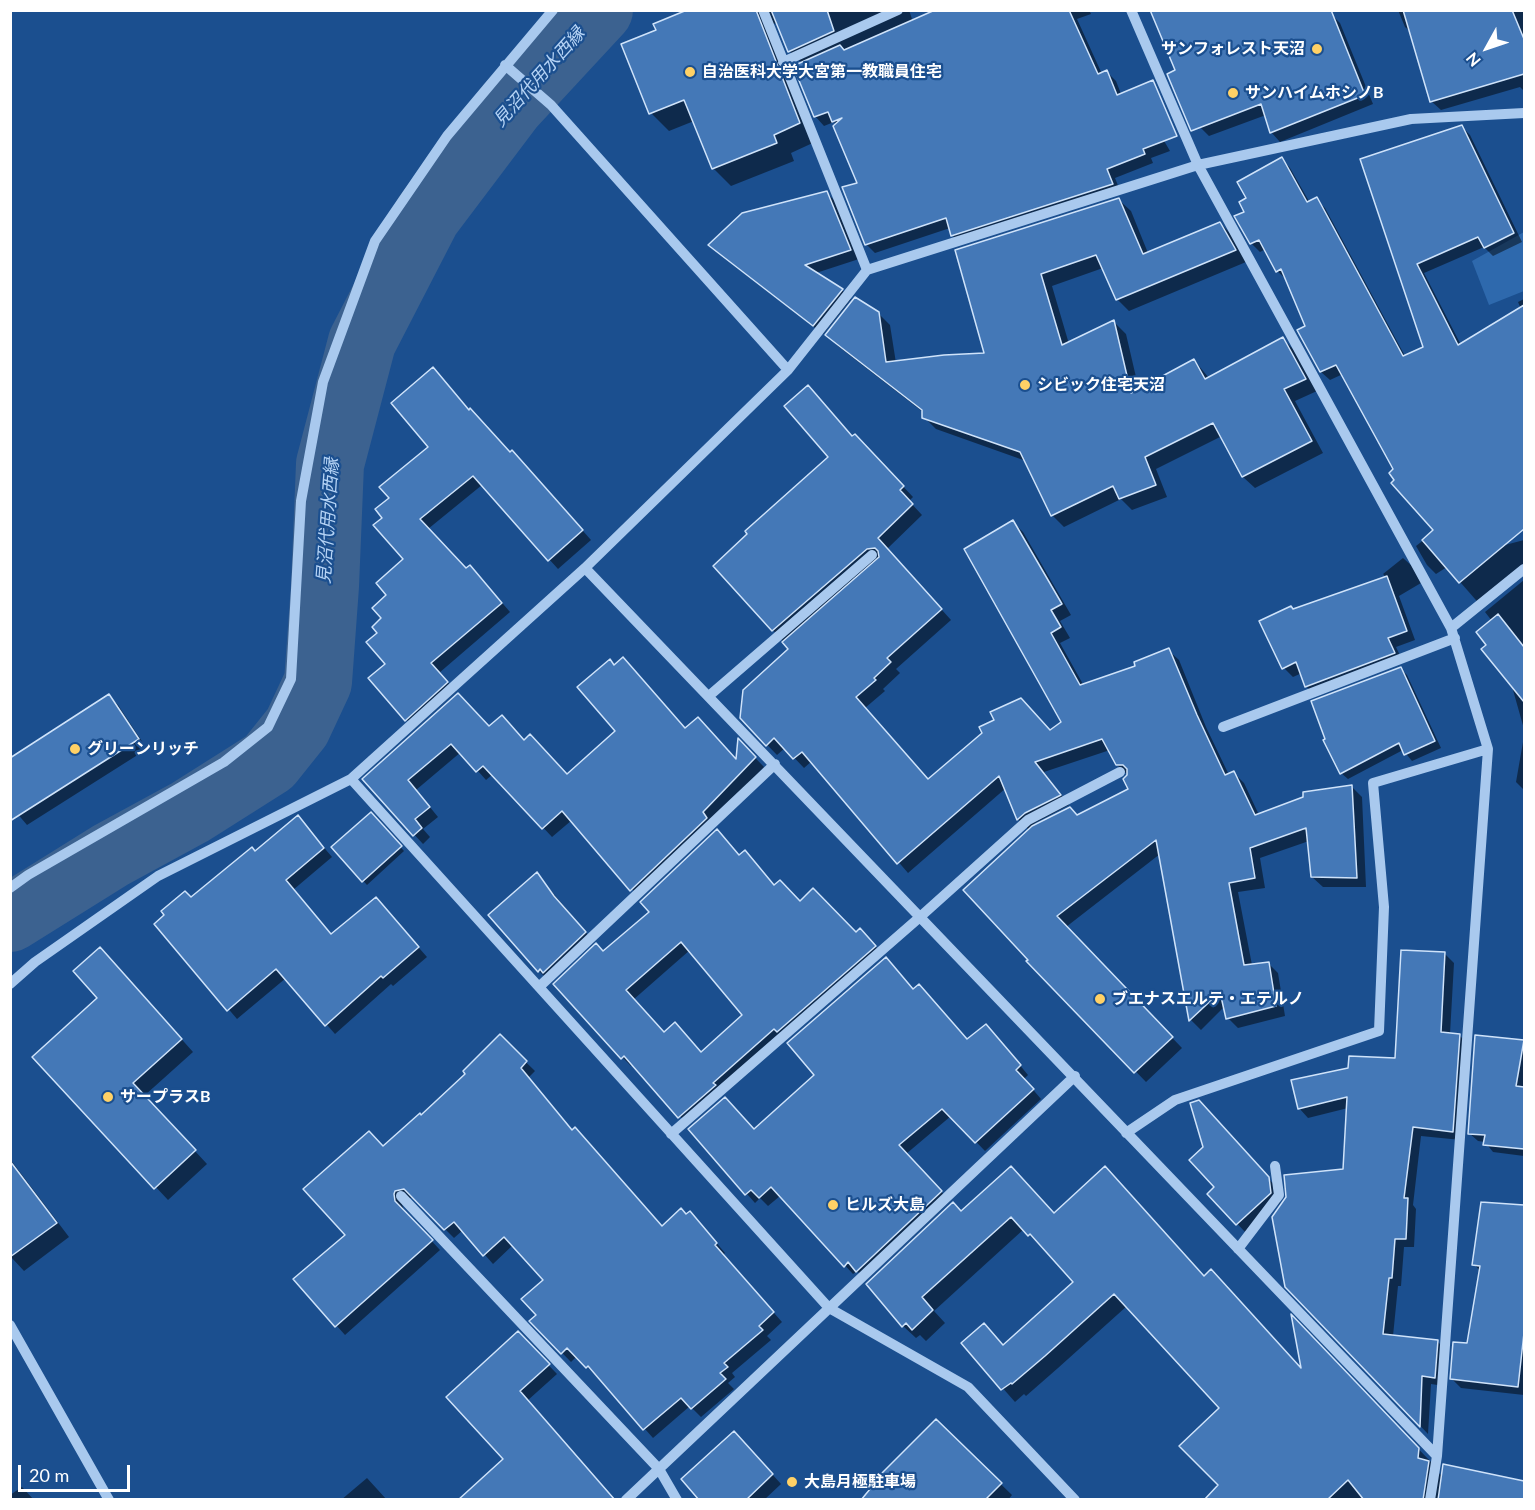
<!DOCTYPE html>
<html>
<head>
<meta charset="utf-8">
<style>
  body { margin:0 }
  #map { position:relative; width:1535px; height:1510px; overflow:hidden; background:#1b4f8f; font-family:Lato,sans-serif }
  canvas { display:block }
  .frame { position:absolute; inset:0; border:12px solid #fff; pointer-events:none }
  .north { position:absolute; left:1457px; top:18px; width:60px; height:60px; -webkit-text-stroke:4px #1b4f8f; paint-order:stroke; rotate:230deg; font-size:16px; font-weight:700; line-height:24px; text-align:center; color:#fff }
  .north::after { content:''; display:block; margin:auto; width:21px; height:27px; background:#fff; clip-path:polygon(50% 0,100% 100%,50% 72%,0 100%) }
  .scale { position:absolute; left:18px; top:1465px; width:112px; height:27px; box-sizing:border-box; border:3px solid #fff; border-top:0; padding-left:8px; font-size:18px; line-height:21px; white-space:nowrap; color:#fff; -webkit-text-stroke:4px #1b4f8f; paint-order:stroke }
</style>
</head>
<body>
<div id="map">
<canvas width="1535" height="1510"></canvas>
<div class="frame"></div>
<div class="north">N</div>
<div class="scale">20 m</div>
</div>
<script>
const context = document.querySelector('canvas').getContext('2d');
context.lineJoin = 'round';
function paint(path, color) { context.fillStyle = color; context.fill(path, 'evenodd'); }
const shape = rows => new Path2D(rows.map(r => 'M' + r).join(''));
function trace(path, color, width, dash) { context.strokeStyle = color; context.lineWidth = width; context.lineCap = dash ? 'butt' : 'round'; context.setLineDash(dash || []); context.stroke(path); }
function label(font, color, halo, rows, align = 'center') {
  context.font = font + ' Lato,"Noto Sans JP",sans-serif'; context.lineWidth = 4.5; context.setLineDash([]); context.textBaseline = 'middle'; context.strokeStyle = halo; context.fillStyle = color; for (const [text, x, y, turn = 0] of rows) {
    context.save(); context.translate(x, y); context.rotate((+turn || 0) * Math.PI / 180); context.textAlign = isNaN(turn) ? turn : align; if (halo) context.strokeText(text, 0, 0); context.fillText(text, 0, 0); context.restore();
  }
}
paint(shape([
  [1524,232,1524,291,1489,305,1472,261]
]), '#2e69ad');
paint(shape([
  [691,10,909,10,913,22,939,10,1089,10,1091,14,1077,19,1102,74,1107,72,1116,81,1121,94,1140,100,1170,151,1151,158,1153,163,1115,178,1121,193,961,244,952,235,950,228,875,253,866,244,859,184,837,124,834,122,824,126,815,116,802,63,789,51,778,22,774,24,773,32,817,141,791,153,794,161,731,186,713,168,694,121,669,131,651,113,658,31],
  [1398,10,1524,10,1524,91,1520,87,1441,110,1431,101,1412,33,1405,27],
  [1331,14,1340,23,1373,104,1280,142,1271,132,1266,115,1209,136,1200,127],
  [1461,126,1470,135,1522,242,1493,256,1484,247,1424,273,1461,345,1521,309,1518,302,1524,299,1524,522,1467,555,1524,540,1524,573,1482,607,1447,567,1436,574,1427,565,1416,546,1435,531,1396,480,1395,469,1343,374,1330,380,1321,372,1299,331,1307,326,1286,279,1277,271,1266,249,1260,252,1251,243,1246,212,1248,199,1282,159,1290,168,1310,203,1316,199,1325,208,1405,356,1425,348,1362,160],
  [827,193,836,202,859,259,816,273,842,290,851,299,823,334,727,260,717,250],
  [1119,200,1131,211,1148,253,1220,223,1232,235,1246,262,1129,311,1117,299,1103,268,1052,286,1069,344,1114,322,1126,334,1139,390,1194,360,1209,378,1283,339,1295,351,1317,391,1295,401,1323,453,1255,488,1243,477,1222,436,1156,469,1167,497,1132,510,1121,499,1064,527,1052,515,1026,461,936,429,924,417,923,412,839,347,827,335,878,313,890,325,896,363,986,354,957,251],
  [470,411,510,454,521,461,591,540,558,569,482,485,428,529,466,570,470,567,479,576,510,612,439,673,456,691,415,728,406,719,387,664,379,633,388,596,405,559,384,519,391,498,430,447],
  [853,438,865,446,913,497,909,501,922,515,887,549,951,620,896,669,900,673,883,689,885,691,865,708,929,781,1050,731,1063,722,1013,522,1023,532,1071,615,1060,621,1070,638,1060,643,1084,686,1137,667,1168,650,1179,660,1206,727,1229,775,1234,773,1244,783,1259,815,1352,787,1362,797,1366,887,1323,887,1312,877,1309,841,1260,858,1265,888,1238,892,1252,965,1268,963,1278,973,1285,1016,1238,1028,1228,1018,1225,1006,1201,1030,1191,1020,1160,854,1066,927,1182,1048,1146,1082,1029,961,1030,831,1018,819,1006,788,908,873,812,761,804,768,785,748,777,755,741,718,790,649,715,566],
  [1110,750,1117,765,1129,776,1130,790,1078,816,1029,830,1035,823,1069,805,1044,772],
  [1403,558,1412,566,1421,583,1399,596,1415,640,1396,647,1403,662,1316,696,1307,687,1302,673,1293,677,1284,668,1261,622,1386,577,1383,574],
  [1524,580,1524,729,1511,683,1488,645,1492,621,1485,612],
  [1401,669,1407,675,1441,748,1412,761,1403,750,1348,779,1341,773],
  [109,696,118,705,147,749,27,825,10,805],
  [489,728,524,742,567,776,686,730,737,762,739,741,764,767,640,898,572,820,552,837,493,774,486,780,461,752,416,790,438,817,423,829,430,837,423,844,364,780],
  [1523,742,1524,742,1524,790,1516,782],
  [371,814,404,851,367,885,333,848],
  [298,817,332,857,293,890,332,936,384,908,427,957,393,986,391,984,335,1034,286,978,237,1019,156,924,255,853],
  [740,856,775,887,856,934,869,939,883,955,688,1125,633,1064,631,1066,623,1058,556,984,604,953],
  [690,950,745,1015,701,1053,664,1034,633,1000],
  [537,874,594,942,547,979,539,971],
  [1445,954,1454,963,1450,1034,1459,1035,1468,1044,1461,1140,1421,1136,1413,1205,1416,1209,1414,1247,1404,1247,1401,1286,1398,1286,1393,1336,1437,1341,1446,1350,1444,1386,1431,1384,1428,1434,1287,1286,1344,1171,1348,1108,1308,1118,1299,1108,1396,1059],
  [112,961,193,1052,144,1096,207,1164,168,1200,34,1057,99,998],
  [914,990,968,1041,994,1034,1028,1075,1024,1079,1041,1099,985,1151,951,1116,906,1154,950,1201,866,1280,857,1271,853,1274,780,1196,768,1206,760,1198,755,1203,690,1129,755,1131],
  [500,1037,535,1071,528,1078,573,1131,662,1228,686,1216,698,1221,725,1253,723,1255,782,1322,767,1336,771,1340,732,1373,735,1377,728,1383,734,1389,701,1417,690,1406,653,1438,597,1375,596,1376,577,1356,571,1362,531,1321,538,1315,545,1281,513,1245,493,1264,463,1230,454,1238,413,1197,404,1200,402,1204,404,1211,440,1250,345,1335,296,1280,347,1235,383,1148,421,1117,467,1074],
  [1476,1037,1524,1042,1524,1156,1493,1152,1485,1142,1478,1141,1469,1133],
  [1208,1111,1277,1188,1280,1203,1246,1233,1209,1194,1216,1187,1205,1147],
  [10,1159,69,1237,24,1271,11,1257],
  [1483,1203,1524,1207,1524,1395,1461,1388,1452,1379,1468,1345,1480,1271,1474,1264],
  [962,1213,1054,1214,1204,1277,1303,1372,1293,1319,1431,1462,1431,1465,1443,1477,1441,1500,1438,1496,1437,1500,1206,1500,1220,1485,1221,1409,1127,1306,1058,1368,1026,1396,1024,1394,1015,1402,963,1343,997,1338,1004,1346,1075,1282,1043,1246,1042,1248,1024,1229,934,1311,945,1323,926,1341,920,1335,916,1338,903,1326],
  [518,1333,557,1374,527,1401,615,1500,460,1500,505,1459],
  [936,1421,1012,1495,1008,1500,863,1500],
  [743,1442,781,1484,764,1500,701,1500],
  [367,1478,387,1500,341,1500],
  [22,1487,34,1500,10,1500,10,1495]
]), '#0007');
trace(shape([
  [10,918,111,855,190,812,269,762,297,727,318,682,325,586,330,464,362,342,427,216,510,106,599,10]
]), '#3c6290', 68);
const building = shape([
  [687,10,756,10,800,123,774,135,777,143,712,169,684,100,649,114,621,44,656,30,653,24,687,10],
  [771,10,827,10,834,31,788,52,771,10],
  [935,10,1069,10,1098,74,1107,70,1117,95,1153,80,1177,136,1143,149,1145,154,1107,169,1113,184,951,236,946,218,865,245,842,187,857,183,833,126,842,118,832,122,828,112,814,117,793,66,840,45,844,50,935,10],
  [1150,10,1331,10,1365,95,1270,133,1261,104,1191,131,1167,74,1175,70,1150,10],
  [1403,10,1512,10,1524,39,1524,74,1430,102,1403,10],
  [1462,125,1514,233,1484,248,1478,237,1417,264,1458,345,1524,305,1524,529,1459,583,1422,540,1433,530,1391,483,1394,480,1389,473,1393,469,1336,365,1320,372,1297,330,1305,326,1281,269,1276,272,1259,240,1250,244,1234,216,1244,212,1239,202,1246,198,1237,182,1282,157,1307,202,1317,197,1403,356,1423,347,1360,159,1462,125],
  [827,191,851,250,805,265,843,289,813,326,708,245,742,213,827,191],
  [1119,198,1143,254,1220,222,1236,250,1116,300,1096,255,1041,274,1062,345,1114,320,1131,393,1194,359,1205,379,1283,337,1306,379,1284,389,1312,441,1242,477,1213,423,1145,457,1156,485,1119,499,1113,486,1051,516,1020,452,922,418,922,410,825,335,855,297,879,312,886,362,944,355,984,353,955,250,1119,198],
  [433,367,469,410,470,408,510,452,512,450,583,530,548,561,473,476,420,519,466,568,470,565,502,603,431,663,448,682,405,721,368,678,385,664,366,642,377,633,372,627,381,618,372,608,386,595,376,583,403,559,373,525,382,518,375,509,389,498,379,487,428,447,391,403,433,367],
  [808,385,852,436,855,434,904,486,900,490,913,504,878,538,942,609,887,658,891,662,874,678,876,680,856,697,928,779,982,733,979,727,994,720,990,712,1021,698,1050,730,1061,722,964,549,1013,520,1062,604,1051,610,1061,627,1051,633,1080,685,1135,666,1134,662,1169,648,1197,715,1225,775,1234,771,1255,815,1303,797,1303,792,1352,785,1357,878,1311,877,1306,828,1250,848,1255,878,1229,883,1244,965,1269,962,1276,1006,1226,1019,1220,992,1189,1021,1156,840,1057,916,1173,1037,1134,1073,1026,961,1028,960,963,890,1032,826,1070,807,1077,815,1128,789,1123,779,1127,775,1127,769,1123,765,1116,765,1102,739,1035,762,1061,795,1025,813,1017,820,999,776,897,864,802,752,793,759,774,738,766,746,740,718,743,690,788,649,782,642,879,557,878,551,875,548,867,549,772,631,713,566,747,534,745,531,828,457,784,406,808,385],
  [1387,576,1407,631,1388,638,1395,653,1305,687,1296,662,1282,669,1259,621,1291,606,1293,609,1387,576],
  [1498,614,1524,647,1524,702,1481,649,1486,645,1476,632,1498,614],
  [623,657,685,728,698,717,736,759,738,738,756,757,703,812,707,818,630,891,562,811,542,829,483,766,476,772,451,744,408,780,430,807,415,819,422,828,413,836,362,779,458,693,489,726,502,715,524,740,530,734,567,774,615,731,577,687,610,659,614,665,623,657],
  [1401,667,1435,741,1404,755,1399,743,1340,774,1323,740,1325,739,1311,701,1401,667],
  [109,694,139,739,10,821,10,758,109,694],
  [371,812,402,846,362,882,331,847,371,812],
  [298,815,324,848,286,880,331,934,376,897,419,947,383,978,381,976,325,1026,276,969,227,1011,154,924,164,915,161,911,185,891,191,897,252,847,255,851,298,815],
  [717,829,739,855,745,850,774,885,780,880,800,901,813,888,856,932,860,928,876,946,777,1032,774,1029,713,1083,716,1085,678,1118,624,1056,621,1059,553,984,596,943,603,951,649,912,640,902,717,829],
  [681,942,742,1015,701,1052,675,1022,664,1032,626,990,681,942],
  [537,872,554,896,586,932,543,973,540,969,538,972,488,915,537,872],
  [100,947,182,1039,133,1083,196,1150,154,1189,32,1057,97,998,73,971,100,947],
  [1401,950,1445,952,1441,1032,1460,1034,1453,1132,1413,1127,1404,1198,1408,1198,1406,1239,1395,1239,1392,1278,1389,1278,1383,1334,1438,1340,1435,1378,1422,1376,1420,1427,1285,1287,1272,1217,1286,1197,1284,1175,1343,1169,1347,1097,1298,1109,1291,1080,1348,1068,1349,1056,1395,1058,1401,950],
  [886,957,913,989,919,984,967,1039,986,1024,1021,1065,1016,1070,1034,1089,975,1143,942,1109,899,1145,942,1191,856,1272,848,1262,844,1267,771,1187,759,1198,751,1190,745,1195,688,1129,725,1097,754,1129,814,1075,787,1043,886,957],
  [500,1034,527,1061,521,1068,572,1130,575,1127,662,1226,681,1208,686,1214,690,1211,717,1243,715,1245,774,1312,759,1326,763,1330,724,1363,728,1367,720,1373,726,1379,691,1409,681,1398,643,1430,588,1366,586,1368,567,1348,561,1354,529,1321,536,1315,521,1299,543,1280,504,1237,483,1256,454,1222,444,1230,404,1189,395,1191,394,1194,395,1201,433,1240,335,1327,293,1279,345,1235,303,1189,369,1131,383,1146,420,1113,421,1115,465,1074,463,1071,500,1034],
  [1475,1035,1524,1040,1516,1086,1524,1087,1524,1149,1483,1145,1485,1135,1468,1134,1475,1035],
  [1199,1100,1269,1177,1271,1193,1236,1225,1207,1194,1214,1187,1189,1160,1203,1147,1190,1103,1199,1100],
  [10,1161,57,1223,10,1257,10,1161],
  [1011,1166,1054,1213,1105,1166,1204,1276,1211,1269,1301,1368,1291,1314,1419,1448,1418,1458,1429,1461,1423,1500,1364,1500,1348,1480,1327,1500,1204,1500,1218,1485,1179,1446,1219,1408,1114,1294,1045,1356,1012,1384,1011,1383,1001,1390,961,1343,984,1323,1003,1345,1073,1282,1030,1234,1028,1236,1011,1217,922,1297,933,1310,912,1330,906,1323,902,1327,866,1284,953,1202,961,1211,1011,1166],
  [1481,1202,1524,1205,1524,1333,1518,1387,1450,1379,1453,1342,1467,1343,1480,1266,1472,1265,1481,1202],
  [518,1331,550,1364,520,1391,615,1500,458,1500,503,1459,446,1397,518,1331],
  [936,1419,1002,1483,985,1500,861,1500,875,1483,874,1481,936,1419],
  [734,1431,773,1474,746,1500,699,1500,681,1479,734,1431],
  [1443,1464,1524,1481,1524,1500,1438,1500,1443,1464]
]);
paint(building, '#4478b7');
trace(building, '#cfe3fa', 1.5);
trace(shape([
  [763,10,867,270],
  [1131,10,1198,165,1451,628,1488,749,1437,1456,1430,1500],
  [783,62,898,10],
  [505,65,551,105,788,370],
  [585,568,1437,1456],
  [1451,628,1524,569],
  [710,695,872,555],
  [1223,727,1455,638],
  [351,779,829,1308,968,1387,1075,1500],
  [10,888,28,875,224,762,268,727,291,679,301,501,323,382,375,241,447,136,553,10],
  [10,984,35,962,158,876,351,779,585,568,788,370,867,270,1198,165,1411,119,1524,113],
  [539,987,775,764],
  [1126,1133,1175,1100,1379,1031,1384,907,1373,783,1488,749],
  [671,1134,920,917,1028,820,1120,772],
  [401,1196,659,1469,677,1500],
  [1238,1249,1279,1195,1275,1166],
  [10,1325,109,1500],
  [626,1500,1075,1076]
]), '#a9c9ee', 10);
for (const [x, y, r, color] of [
  [1317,49,6,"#ffd166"],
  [690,72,6,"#ffd166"],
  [1233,93,6,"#ffd166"],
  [1025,385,6,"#ffd166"],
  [75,749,6,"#ffd166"],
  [1100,999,6,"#ffd166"],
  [108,1097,6,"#ffd166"],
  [833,1205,6,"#ffd166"],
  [792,1482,6,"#ffd166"]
]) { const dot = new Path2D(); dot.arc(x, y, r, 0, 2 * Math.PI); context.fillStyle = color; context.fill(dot); trace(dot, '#1b4f8f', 2); }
label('bold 16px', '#fff', '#1b4f8f', [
  ["サンフォレスト天沼",1305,49,"right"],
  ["自治医科大学大宮第一教職員住宅",702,72],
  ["サンハイムホシノB",1245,93],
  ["シビック住宅天沼",1037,385],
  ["グリーンリッチ",87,749],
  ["ブエナスエルテ・エテルノ",1112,999],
  ["サープラスB",120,1097],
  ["ヒルズ大島",845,1205],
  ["大島月極駐車場",804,1482]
], 'left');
label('italic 18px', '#b5d3f5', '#1b4f8f', [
  ["見沼代用水西縁",539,77,-48],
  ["見沼代用水西縁",328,521,-86]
]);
</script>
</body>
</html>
